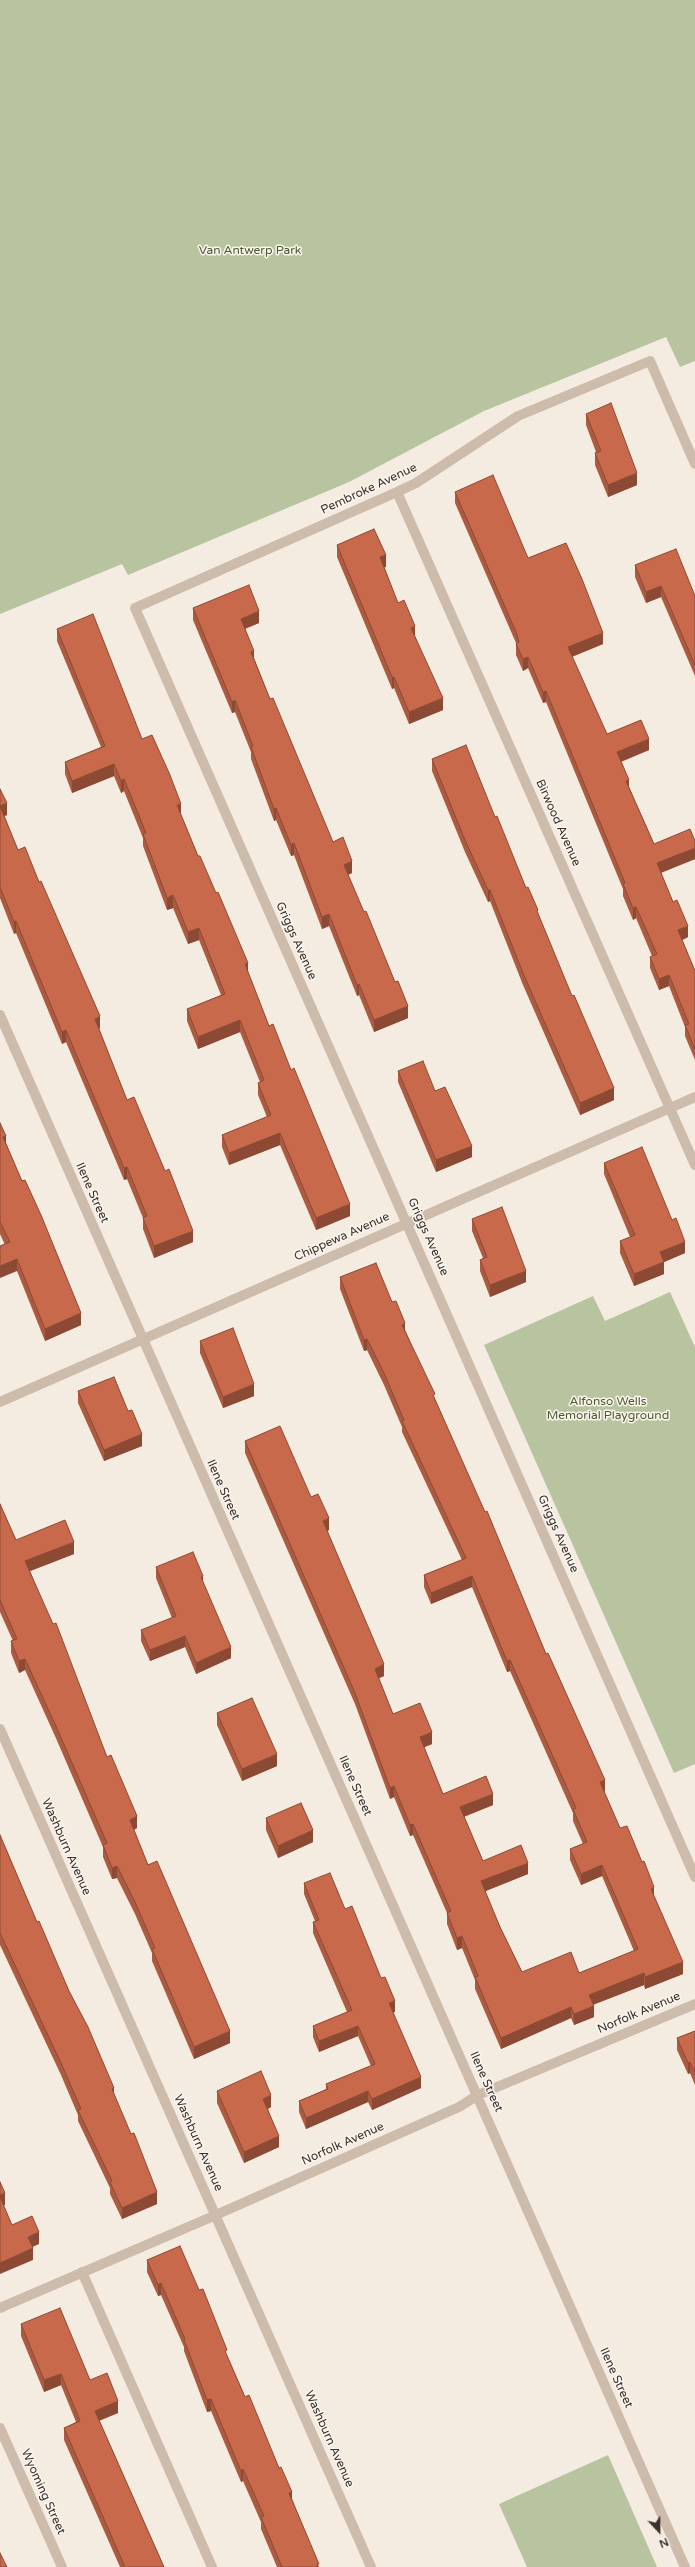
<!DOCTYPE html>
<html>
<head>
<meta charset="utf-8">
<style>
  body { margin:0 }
  #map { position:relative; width:695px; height:2567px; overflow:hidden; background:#f4ebe1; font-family:"Varela Round",sans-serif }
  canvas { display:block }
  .north { position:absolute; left:639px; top:2511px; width:40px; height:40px; -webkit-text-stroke:3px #fbf5ee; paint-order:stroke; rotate:158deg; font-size:11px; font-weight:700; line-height:16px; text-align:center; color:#3b302b }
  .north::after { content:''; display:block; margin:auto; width:14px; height:18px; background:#3b302b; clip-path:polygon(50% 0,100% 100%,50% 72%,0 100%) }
</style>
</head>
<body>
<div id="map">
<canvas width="695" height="2567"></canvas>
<div class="north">N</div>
</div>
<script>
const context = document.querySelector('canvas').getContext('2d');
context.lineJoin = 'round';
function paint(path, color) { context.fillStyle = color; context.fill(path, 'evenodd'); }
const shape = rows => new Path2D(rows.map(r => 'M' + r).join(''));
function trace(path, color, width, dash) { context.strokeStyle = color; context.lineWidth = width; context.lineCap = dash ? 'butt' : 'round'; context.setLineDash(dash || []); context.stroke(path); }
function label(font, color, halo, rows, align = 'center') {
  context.font = font + ' "Varela Round",sans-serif'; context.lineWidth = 3; context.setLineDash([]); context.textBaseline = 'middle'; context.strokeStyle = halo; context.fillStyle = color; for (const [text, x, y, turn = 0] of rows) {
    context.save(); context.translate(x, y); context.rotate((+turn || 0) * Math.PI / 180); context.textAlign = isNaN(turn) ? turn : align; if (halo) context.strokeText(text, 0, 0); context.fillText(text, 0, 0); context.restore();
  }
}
paint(shape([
  [0,0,695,0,695,361,680,367,666,337,484,411,349,482,128,575,122,564,0,614],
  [670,1292,695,1347,695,1764,674,1773,484,1345,593,1296,605,1321],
  [608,2455,657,2567,527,2567,499,2504]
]), '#b8c4a0');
trace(shape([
  [82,2272,212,2567]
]), '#cdbbac', 10);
trace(shape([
  [695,464,650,361,518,416,416,483,397,492,135,608,695,1877],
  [397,492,695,1165],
  [0,1015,685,2567],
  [0,1402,695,1097],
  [0,1729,371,2567],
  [0,2308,216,2215,459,2107,478,2095,695,2004]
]), '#cdbbac', 10);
trace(shape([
  [0,2428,62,2567]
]), '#cdbbac', 10);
paint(shape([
  [586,414,637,485,608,497,595,465,595,453,596,452,586,425],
  [455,492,528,558,603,644,572,657,607,734,649,750,621,762,629,787,654,844,695,859,661,873,673,902,688,937,682,940,695,971,695,1060,685,1036,685,1027,669,986,659,990,650,968,650,957,652,956,636,918,633,920,623,896,623,889,546,702,543,703,528,668,523,671,516,655,516,643,455,503],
  [337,545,386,567,384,567,398,603,415,636,443,710,409,724,394,688,392,689,337,557],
  [635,565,695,596,695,676,661,597,646,603,635,577],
  [193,608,259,623,245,629,254,658,270,699,333,842,352,873,348,875,408,1018,374,1032,359,995,357,996,329,926,322,929,294,855,291,856,276,820,274,821,251,759,251,752,235,712,232,713,193,620],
  [57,629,142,739,181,815,198,856,248,972,269,1026,350,1216,316,1230,280,1145,229,1165,222,1147,222,1135,267,1117,258,1095,258,1083,260,1082,240,1032,198,1049,187,1021,187,1009,221,995,199,940,188,944,173,908,167,910,143,846,143,838,124,791,121,793,114,776,72,793,65,774,65,762,101,747,57,641],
  [432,759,495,817,538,915,614,1100,580,1115,523,985,490,901,488,902,465,852,432,771],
  [0,789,7,815,4,816,18,850,39,882,100,1028,99,1029,127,1100,193,1242,154,1258,143,1229,143,1218,127,1179,124,1180,66,1042,62,1044,16,933,14,934,0,898],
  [398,1071,435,1091,472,1157,436,1172,398,1082],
  [0,1123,6,1143,81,1325,45,1341,17,1271,0,1234],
  [604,1163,685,1253,664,1262,664,1274,634,1286,620,1253,620,1241,630,1237,604,1174],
  [472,1219,526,1282,490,1297,480,1271,480,1260,483,1258,472,1231],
  [340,1277,392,1302,405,1330,435,1399,546,1654,605,1791,604,1792,620,1828,654,1897,683,1974,645,1989,644,1985,593,2005,594,2017,574,2025,571,2018,501,2049,475,1989,475,1980,462,1948,457,1950,447,1924,447,1913,413,1835,410,1836,394,1797,390,1799,355,1704,245,1453,245,1441,311,1497,329,1530,327,1531,384,1676,379,1678,393,1714,432,1744,424,1747,443,1794,493,1805,464,1817,483,1861,528,1874,485,1891,500,1927,522,1972,579,1973,634,1951,602,1876,581,1885,570,1860,570,1849,583,1844,573,1821,573,1813,510,1671,507,1672,472,1587,431,1604,424,1587,424,1575,462,1560,402,1432,402,1427,384,1385,367,1350,364,1351,340,1289],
  [200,1341,254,1396,223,1408,200,1353],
  [78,1391,142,1446,104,1461,78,1403],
  [0,1504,16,1540,74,1554,30,1571,107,1757,137,1828,134,1830,148,1865,230,2043,194,2059,152,1961,152,1953,135,1914,117,1878,112,1879,103,1857,103,1847,55,1736,25,1670,19,1673,11,1653,11,1641,13,1641,0,1612],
  [156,1567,203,1583,231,1658,196,1674,185,1647,150,1661,141,1641,141,1630,172,1618,156,1578],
  [217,1713,277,1766,242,1781,217,1725],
  [266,1818,313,1842,278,1858,266,1830],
  [0,1835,37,1922,69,1991,114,2095,157,2204,122,2219,110,2194,110,2188,78,2121,78,2115,61,2075,0,1945],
  [304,1883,345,1909,395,2012,393,2012,421,2088,372,2110,368,2102,306,2129,299,2112,299,2101,326,2089,326,2084,371,2066,358,2036,319,2052,313,2037,313,2026,347,2012,313,1933,313,1922,315,1921,304,1894],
  [695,2031,695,2085,690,2073,688,2074,677,2050,677,2038],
  [217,2091,271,2107,268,2109,279,2147,244,2163,217,2103],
  [147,2260,227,2356,245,2397,279,2468,292,2499,319,2567,277,2567,261,2529,261,2522,243,2481,241,2482,211,2411,207,2412,184,2351,184,2347,161,2295,158,2296,147,2272],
  [21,2324,90,2380,118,2413,99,2421,164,2567,120,2567,64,2440,64,2428,76,2422,61,2385,44,2392,21,2336]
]), '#ac5a40');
paint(shape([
  [637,473,637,485,608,497,608,485],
  [386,555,386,567,380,569,380,557],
  [661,586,661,597,646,603,646,592],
  [259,611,259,623,241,630,241,619],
  [415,626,415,638,411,628],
  [603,633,603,644,568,658,568,647],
  [254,651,254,663,251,652],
  [528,657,528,668,523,671,523,659],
  [392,677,394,677,394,688,392,689],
  [546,691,546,702,543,703,543,692],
  [443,698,443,710,409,724,409,712],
  [235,700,235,712,232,713,232,702],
  [649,739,649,750,617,763,617,752],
  [114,764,114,776,72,793,72,781],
  [124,779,124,791,121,793,121,781],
  [629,780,629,791,626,781],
  [7,803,7,815,0,818,0,806],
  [181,804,181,816,177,805],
  [276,808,276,820,274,821,274,809],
  [294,843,294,855,291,856,291,845],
  [695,848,695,859,657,874,657,863],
  [352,861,352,873,344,876,344,865],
  [488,890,490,890,490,901,488,902],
  [173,895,173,908,167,910,167,898],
  [636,907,636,918,633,920,633,908],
  [329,914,329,926,322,929,322,917],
  [16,921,16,933,14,934,14,922],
  [688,926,688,937,678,942,678,930],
  [199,928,199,940,188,944,188,932],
  [248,963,248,975,245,964],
  [669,975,669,986,659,990,659,979],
  [359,984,359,995,357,996,357,985],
  [408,1006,408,1018,374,1032,374,1020],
  [100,1016,100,1028,95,1030,95,1019],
  [240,1020,240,1032,198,1049,198,1037],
  [66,1030,66,1042,62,1044,62,1032],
  [614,1088,614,1100,580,1115,580,1103],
  [280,1133,280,1145,229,1165,229,1153],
  [6,1136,6,1148,3,1137],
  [472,1146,472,1157,436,1172,436,1160],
  [127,1167,127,1179,124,1180,124,1168],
  [350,1204,350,1216,316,1230,316,1218],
  [193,1231,193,1242,154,1258,154,1246],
  [685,1242,685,1253,664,1262,664,1274,634,1286,634,1274,660,1252],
  [17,1259,17,1271,0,1278,0,1266],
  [526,1271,526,1282,490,1297,490,1285],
  [81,1313,81,1325,45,1341,45,1329],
  [405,1323,405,1335,402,1325],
  [367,1339,367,1350,364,1351,364,1340],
  [254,1384,254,1396,223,1408,223,1397],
  [142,1434,142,1446,104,1461,104,1450],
  [329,1518,329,1530,323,1533,323,1521],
  [74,1542,74,1554,25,1573,25,1561],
  [203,1576,203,1587,201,1577],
  [472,1576,472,1587,431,1604,431,1593],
  [185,1636,185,1647,150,1661,150,1650],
  [231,1647,231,1658,196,1674,196,1663],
  [25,1659,25,1670,19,1673,19,1661],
  [510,1660,510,1671,507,1672,507,1661],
  [384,1664,384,1676,375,1680,375,1669],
  [432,1732,432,1744,420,1749,420,1737],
  [277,1754,277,1766,242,1781,242,1769],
  [605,1780,605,1791,600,1794,600,1782],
  [394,1786,394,1797,390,1799,390,1788],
  [493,1794,493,1805,460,1818,460,1807],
  [137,1816,137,1828,130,1831,130,1820],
  [413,1824,413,1835,410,1836,410,1825],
  [313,1830,313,1842,278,1858,278,1846],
  [528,1863,528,1874,481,1893,481,1881],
  [602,1865,602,1876,581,1885,581,1874],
  [117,1866,117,1878,112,1879,112,1868],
  [654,1887,654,1899,651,1889],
  [462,1936,462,1948,457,1950,457,1938],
  [683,1962,683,1974,645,1989,645,1977],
  [644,1973,644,1985,589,2006,589,1995],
  [395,2001,395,2012,389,2014,389,2003],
  [594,2006,594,2017,574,2025,574,2014],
  [571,2007,571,2018,501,2049,501,2038],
  [358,2026,358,2036,319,2052,319,2041],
  [230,2031,230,2043,194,2059,194,2047],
  [690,2062,690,2073,688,2074,688,2063],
  [421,2077,421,2088,372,2110,372,2099],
  [114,2088,114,2099,112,2089],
  [368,2091,368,2102,306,2129,306,2118],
  [271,2095,271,2107,263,2111,263,2099],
  [279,2136,279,2147,244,2163,244,2152],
  [157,2192,157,2204,122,2219,122,2208],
  [5,2193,5,2205,0,2207,0,2195],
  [39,2232,39,2244,28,2249,28,2237],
  [33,2248,33,2260,0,2274,0,2263],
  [161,2283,161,2295,158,2296,158,2285],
  [61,2374,61,2385,44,2392,44,2380],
  [211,2399,211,2411,207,2412,207,2400],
  [118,2401,118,2413,95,2422,95,2411],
  [243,2469,243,2481,241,2482,241,2471],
  [292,2492,292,2504,289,2493]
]), '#8c4a34');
const building = shape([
  [611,403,637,473,608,485,595,453,601,451,586,414,611,403],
  [493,475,528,558,566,543,582,579,603,633,568,647,607,734,641,720,649,739,617,752,629,780,626,781,654,844,690,829,695,841,695,848,657,863,673,902,677,900,688,926,678,930,695,971,695,1049,685,1025,689,1024,669,975,659,979,650,957,657,954,636,907,633,908,623,884,625,883,546,691,543,692,528,657,523,659,516,644,519,642,516,632,455,492,493,475],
  [374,529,386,555,380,557,398,603,404,600,415,626,411,628,443,698,409,712,394,677,392,677,337,545,374,529],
  [676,549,695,596,695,665,661,586,646,592,635,565,676,549],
  [249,585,259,611,241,619,254,651,251,652,270,699,273,698,333,842,343,837,352,861,344,865,364,912,366,911,395,982,398,981,408,1006,374,1020,359,984,357,985,329,914,322,917,294,843,291,845,276,808,274,809,251,747,253,746,235,700,232,702,193,608,249,585],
  [93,614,142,739,152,735,170,775,181,804,177,805,198,856,200,856,216,893,218,892,248,963,245,964,269,1026,273,1024,291,1070,294,1068,350,1204,316,1218,280,1133,229,1153,222,1135,271,1115,258,1083,264,1080,240,1020,198,1037,187,1009,225,994,199,928,188,932,173,895,167,898,143,834,146,833,124,779,121,781,114,764,72,781,65,762,105,746,57,629,93,614],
  [466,745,495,817,497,816,526,888,528,887,538,910,537,911,572,996,574,995,614,1088,580,1103,523,973,490,890,488,890,465,840,432,759,466,745],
  [0,789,7,803,0,806,18,850,25,847,39,882,41,881,100,1016,95,1019,127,1100,134,1097,165,1171,169,1169,193,1231,154,1246,143,1218,147,1216,127,1167,124,1168,66,1030,62,1032,16,921,14,922,0,887,0,789],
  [423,1061,435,1091,445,1087,472,1146,436,1160,398,1071,423,1061],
  [0,1123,6,1136,3,1137,22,1181,25,1180,41,1215,81,1313,45,1329,17,1259,0,1266,0,1246,10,1242,0,1222,0,1123],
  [642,1147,672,1220,676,1218,685,1242,660,1252,664,1262,634,1274,620,1241,635,1235,604,1163,642,1147],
  [502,1207,526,1271,490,1285,480,1260,487,1257,472,1219,502,1207],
  [376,1263,392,1302,396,1301,405,1323,402,1325,435,1394,433,1395,485,1512,487,1511,546,1654,548,1653,605,1780,600,1782,620,1828,627,1826,642,1862,644,1861,654,1887,651,1889,683,1962,645,1977,644,1973,589,1995,594,2006,574,2014,571,2007,501,2038,475,1977,478,1976,462,1936,457,1938,447,1913,451,1911,413,1824,410,1825,394,1786,390,1788,355,1693,245,1441,280,1426,311,1497,318,1494,329,1518,323,1521,384,1664,375,1669,393,1714,420,1703,432,1732,420,1737,443,1794,486,1776,493,1794,460,1807,483,1861,521,1845,528,1863,481,1881,500,1927,522,1972,571,1952,579,1973,638,1949,602,1865,581,1874,570,1849,587,1842,573,1809,576,1808,510,1660,507,1661,472,1576,431,1593,424,1575,466,1558,402,1421,404,1420,384,1373,367,1339,364,1340,340,1277,376,1263],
  [233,1328,254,1384,223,1397,200,1341,233,1328],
  [114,1377,128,1411,132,1410,142,1434,104,1450,78,1391,114,1377],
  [0,1504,16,1540,65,1520,74,1542,25,1561,53,1624,56,1623,107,1757,111,1755,137,1816,130,1820,148,1865,157,1861,230,2031,194,2047,152,1949,155,1948,135,1902,117,1866,112,1868,103,1845,107,1843,55,1724,25,1659,19,1661,11,1641,17,1639,0,1600,0,1504],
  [193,1552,203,1576,201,1577,231,1647,196,1663,185,1636,150,1650,141,1630,176,1616,156,1567,193,1552],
  [252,1698,277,1754,242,1769,217,1713,252,1698],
  [301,1803,313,1830,278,1846,266,1818,301,1803],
  [0,1835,37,1922,39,1921,69,1991,88,2027,114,2088,112,2089,131,2134,134,2133,157,2192,122,2208,110,2182,112,2181,78,2110,81,2109,61,2063,0,1933,0,1835],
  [330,1873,345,1909,352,1906,381,1978,385,1977,395,2001,389,2003,421,2077,372,2099,368,2091,306,2118,299,2101,328,2089,326,2084,375,2064,358,2026,319,2041,313,2026,352,2010,313,1922,319,1920,304,1883,330,1873],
  [695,2031,695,2073,690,2062,688,2063,677,2038,695,2031],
  [261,2071,271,2095,263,2099,279,2136,244,2152,217,2091,261,2071],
  [0,2182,5,2193,0,2195,0,2182],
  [0,2197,12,2225,32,2216,39,2232,28,2237,33,2248,0,2263,0,2197],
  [180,2246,199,2290,203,2289,227,2350,225,2351,245,2397,249,2395,279,2468,281,2467,292,2492,289,2493,319,2564,317,2564,318,2567,282,2567,261,2517,264,2516,243,2469,241,2471,211,2399,207,2400,184,2340,185,2339,161,2283,158,2285,147,2260,180,2246],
  [60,2308,90,2380,107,2373,118,2401,95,2411,164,2567,125,2567,64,2428,80,2421,61,2374,44,2380,21,2324,60,2308],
  [0,2553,7,2567,0,2567,0,2553]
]);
paint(building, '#c8694b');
trace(building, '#8c4a34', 1);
label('12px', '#4a5a2e', '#fbf5ee', [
  ["Van Antwerp Park",250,251],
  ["Alfonso Wells",608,1402],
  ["Memorial Playground",608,1416]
]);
label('12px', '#3b302b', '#fbf5ee', [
  ["Pembroke Avenue",369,489,-25],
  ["Birwood Avenue",558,823,66],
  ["Griggs Avenue",296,941,66],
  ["Ilene Street",92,1193,66],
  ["Chippewa Avenue",342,1237,-24],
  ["Griggs Avenue",428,1237,66],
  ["Ilene Street",223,1490,66],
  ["Griggs Avenue",558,1534,66],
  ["Ilene Street",355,1786,66],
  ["Washburn Avenue",66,1847,66],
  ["Norfolk Avenue",639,2013,-23],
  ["Ilene Street",486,2082,66],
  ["Washburn Avenue",198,2143,66],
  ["Norfolk Avenue",343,2144,-24],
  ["Ilene Street",616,2378,66],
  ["Washburn Avenue",329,2439,66],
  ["Wyoming Street",43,2492,66]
]);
</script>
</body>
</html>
